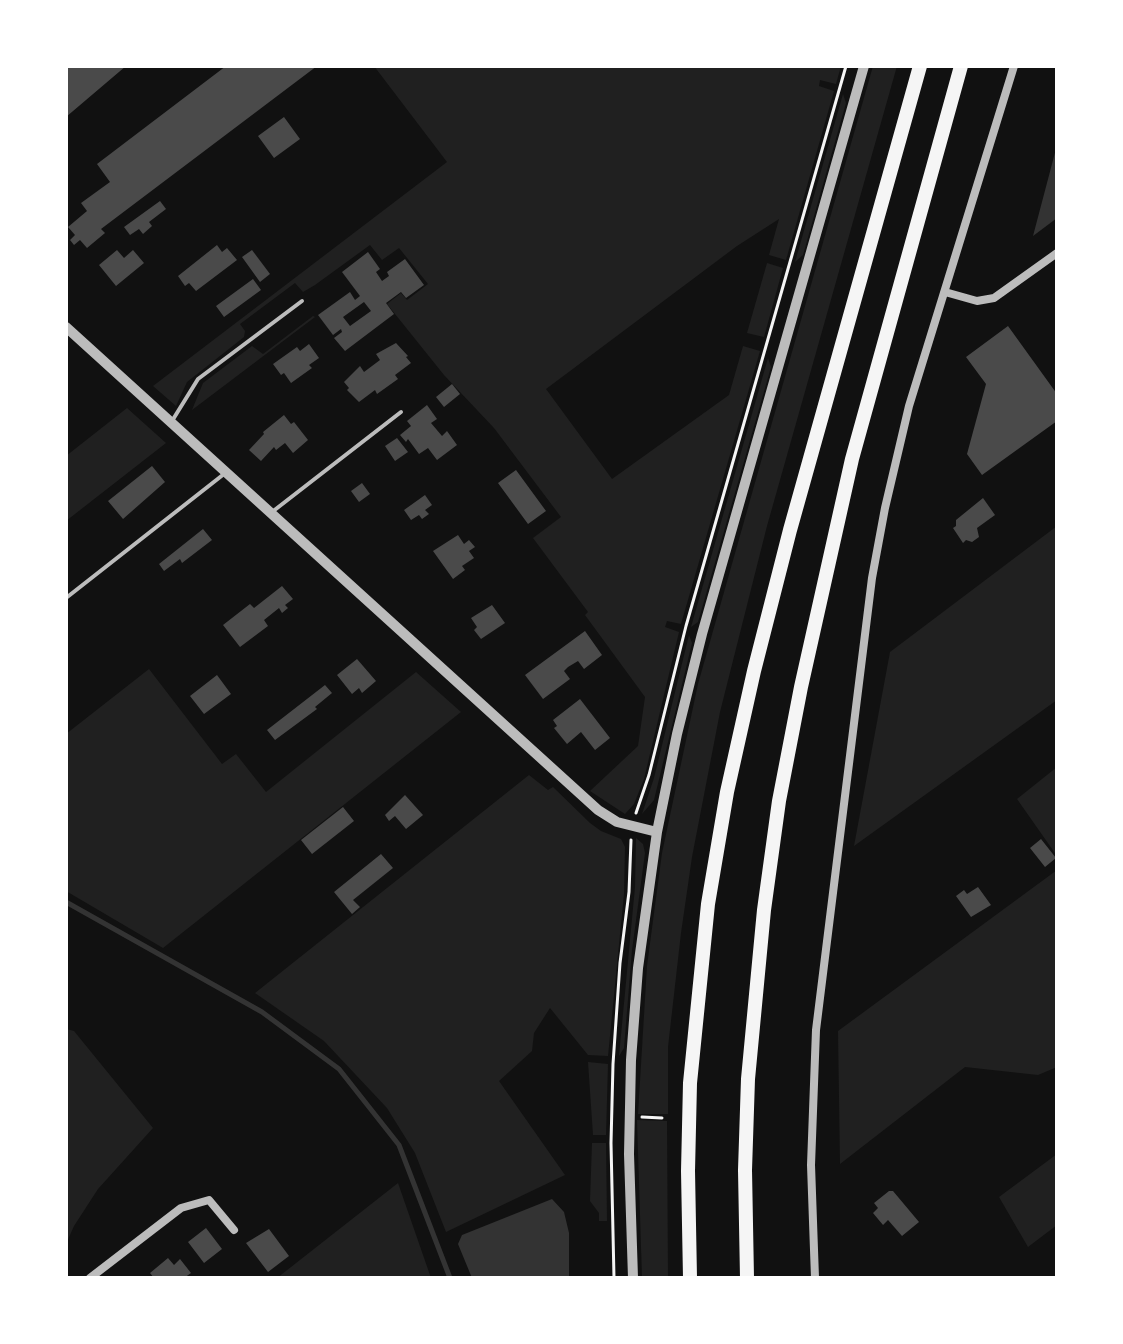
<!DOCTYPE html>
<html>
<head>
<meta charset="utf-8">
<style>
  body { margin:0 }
  #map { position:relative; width:1123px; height:1344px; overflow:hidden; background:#111; font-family:Commissioner,sans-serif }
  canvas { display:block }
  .frame { position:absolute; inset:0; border:68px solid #fff; pointer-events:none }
</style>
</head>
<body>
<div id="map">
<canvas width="1123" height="1344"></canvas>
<div class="frame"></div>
</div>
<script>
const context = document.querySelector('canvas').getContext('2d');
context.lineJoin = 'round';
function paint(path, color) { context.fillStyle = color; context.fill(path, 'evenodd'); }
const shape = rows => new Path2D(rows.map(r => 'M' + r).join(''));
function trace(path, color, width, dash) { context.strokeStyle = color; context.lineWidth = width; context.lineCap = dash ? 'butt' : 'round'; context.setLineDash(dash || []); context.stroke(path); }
paint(shape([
  [374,66,841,66,836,84,820,80,819,86,834,91,786,260,769,255,779,219,737,246,546,389,612,479,729,395,743,346,760,351,681,624,667,621,665,627,679,632,644,779,634,804,625,814,590,791,638,746,645,697,585,615,588,612,533,538,561,517,494,428,444,375,387,304,401,293,407,300,428,284,399,248,382,260,370,245,315,285,303,292,295,283,240,324,245,331,244,337,187,382,176,406,153,386,447,162],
  [873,66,897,66,767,526,720,712,692,857,681,933,668,1047,668,1114,638,1114,647,966,662,853,698,684],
  [843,94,846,103,803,255,795,262],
  [767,263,783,268,764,337,747,333],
  [313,316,315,317,192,410,203,383,252,346,263,354],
  [768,358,771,367,698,622,691,627],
  [127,408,166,443,66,521,66,456],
  [1057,526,1057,700,854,846,890,652],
  [689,635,692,643,654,800,642,814,654,778],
  [149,669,222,764,236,754,266,792,416,672,461,712,163,948,66,891,66,734],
  [1057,767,1057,856,1017,799],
  [529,775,548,790,553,787,590,823,601,831,621,839,625,847,624,894,608,1056,588,1055,550,1008,534,1033,532,1051,499,1081,565,1175,446,1232,415,1153,387,1108,324,1041,255,993],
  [636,838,643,844,645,853,632,950,624,1048,619,1056,635,887],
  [1057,870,1057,1067,1038,1075,965,1067,840,1164,838,1031],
  [66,1029,74,1031,153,1128,98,1189,74,1226,66,1244],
  [588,1062,608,1064,606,1135,593,1135],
  [637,1120,667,1121,668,1278,642,1278],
  [592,1143,606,1143,607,1221,599,1221,599,1213,590,1201],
  [1057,1154,1057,1225,1028,1247,999,1197],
  [398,1183,431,1278,277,1278]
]), '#202020');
paint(shape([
  [1057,145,1057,218,1033,236],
  [552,1199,564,1212,569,1233,569,1278,472,1278,458,1244,462,1235]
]), '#333');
trace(shape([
  [66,902,262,1012,339,1069,399,1145,450,1278]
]), '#333', 5);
paint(shape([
  [66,66,126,66,66,117],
  [226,66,317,66,101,229,105,233,87,248,80,240,74,245,70,240,75,235,68,227,87,211,81,203,110,182,97,164],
  [284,117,300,139,274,158,258,136],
  [160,201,166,209,149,222,152,226,143,234,139,229,130,235,124,227],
  [217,245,222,252,227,248,237,260,196,291,189,283,185,286,178,276],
  [117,250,124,258,133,250,144,263,116,286,99,265],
  [252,250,270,274,260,282,242,257],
  [368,252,380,269,376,272,382,281,389,276,387,272,405,259,424,285,406,298,401,292,386,303,394,314,345,351,334,338,342,332,341,329,333,335,318,315,350,292,355,300,360,296,342,272],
  [364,302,371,311,350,326,343,317],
  [253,279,261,290,224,317,216,306],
  [1008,326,1057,394,1057,421,982,475,967,454,986,384,966,357],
  [396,343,408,356,406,357,411,363,395,375,398,379,377,394,375,390,359,402,347,390,349,388,344,382,360,366,364,372,380,360,376,354],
  [309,344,319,358,309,365,312,368,291,383,284,373,281,375,273,364,297,347,300,351],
  [452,384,460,394,444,407,436,397],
  [427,405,437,419,431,423,442,436,447,431,457,445,437,460,428,448,419,454,408,439,406,442,400,435,411,426,407,421],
  [284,415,291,424,294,422,308,440,293,453,285,443,276,450,274,447,261,461,249,450,264,434,263,432],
  [397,438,408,452,395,461,385,446],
  [152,466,165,482,123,519,108,501],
  [516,470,546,511,528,524,498,483],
  [362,483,370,494,359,502,351,491],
  [425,495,432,505,425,510,429,514,422,519,419,515,411,520,404,510],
  [983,498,995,515,977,528,979,537,972,542,966,540,963,543,953,528,956,526,956,520],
  [203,529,212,540,182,563,180,559,164,571,159,564],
  [458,535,464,544,469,540,475,547,469,551,474,558,462,566,465,570,453,579,433,551],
  [282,586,293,599,285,605,288,608,282,613,279,608,264,620,268,626,240,647,223,625,250,604,254,608],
  [492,605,505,623,481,639,474,630,477,627,471,618],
  [585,631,602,655,584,669,578,661,568,667,564,671,570,679,543,699,525,675],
  [357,659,376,681,362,693,359,688,352,694,337,675],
  [217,675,231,694,204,714,190,696],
  [325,685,332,693,315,707,317,709,275,740,267,730],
  [580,699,610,738,595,750,581,732,567,744,554,728,557,726,553,720],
  [405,795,423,815,406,829,395,816,389,821,385,815],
  [343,807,354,821,312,854,301,840],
  [1041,839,1056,858,1045,867,1030,848],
  [381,854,393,868,353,900,360,907,352,914,334,892],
  [978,887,991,905,971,917,956,896,964,890,967,894],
  [889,1191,893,1191,919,1222,902,1236,888,1220,883,1225,873,1213,878,1208,874,1203],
  [206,1228,222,1249,204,1263,188,1242],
  [269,1229,289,1256,268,1272,246,1243],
  [168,1258,174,1265,180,1259,191,1273,184,1278,154,1278,150,1273]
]), '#4a4a4a');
trace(shape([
  [636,813,649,775,686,626,846,66],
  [642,1117,662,1118],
  [614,1278,611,1143,613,1064,620,963,629,892,631,840]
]), '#f5f5f5', 3);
trace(shape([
  [172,421,198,379,302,301],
  [272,512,401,412],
  [66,598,224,474]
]), '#bcbcbc', 4);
trace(shape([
  [945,292,977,301,994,298,1057,253],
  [90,1278,181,1208,209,1200,234,1230],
  [815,1278,811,1165,816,1030,872,578,885,508,909,406,1014,66]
]), '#bcbcbc', 8);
trace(shape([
  [66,327,598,810,617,822,657,832],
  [633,1278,629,1154,631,1060,638,968,657,832,677,734,702,634,864,66]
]), '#bcbcbc', 10);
trace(shape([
  [690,1278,688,1171,690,1083,708,904,727,792,754,671,790,530,920,66],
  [747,1278,745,1170,748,1079,764,910,779,801,801,687,852,459,961,66]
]), '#f5f5f5', 14);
</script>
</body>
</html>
